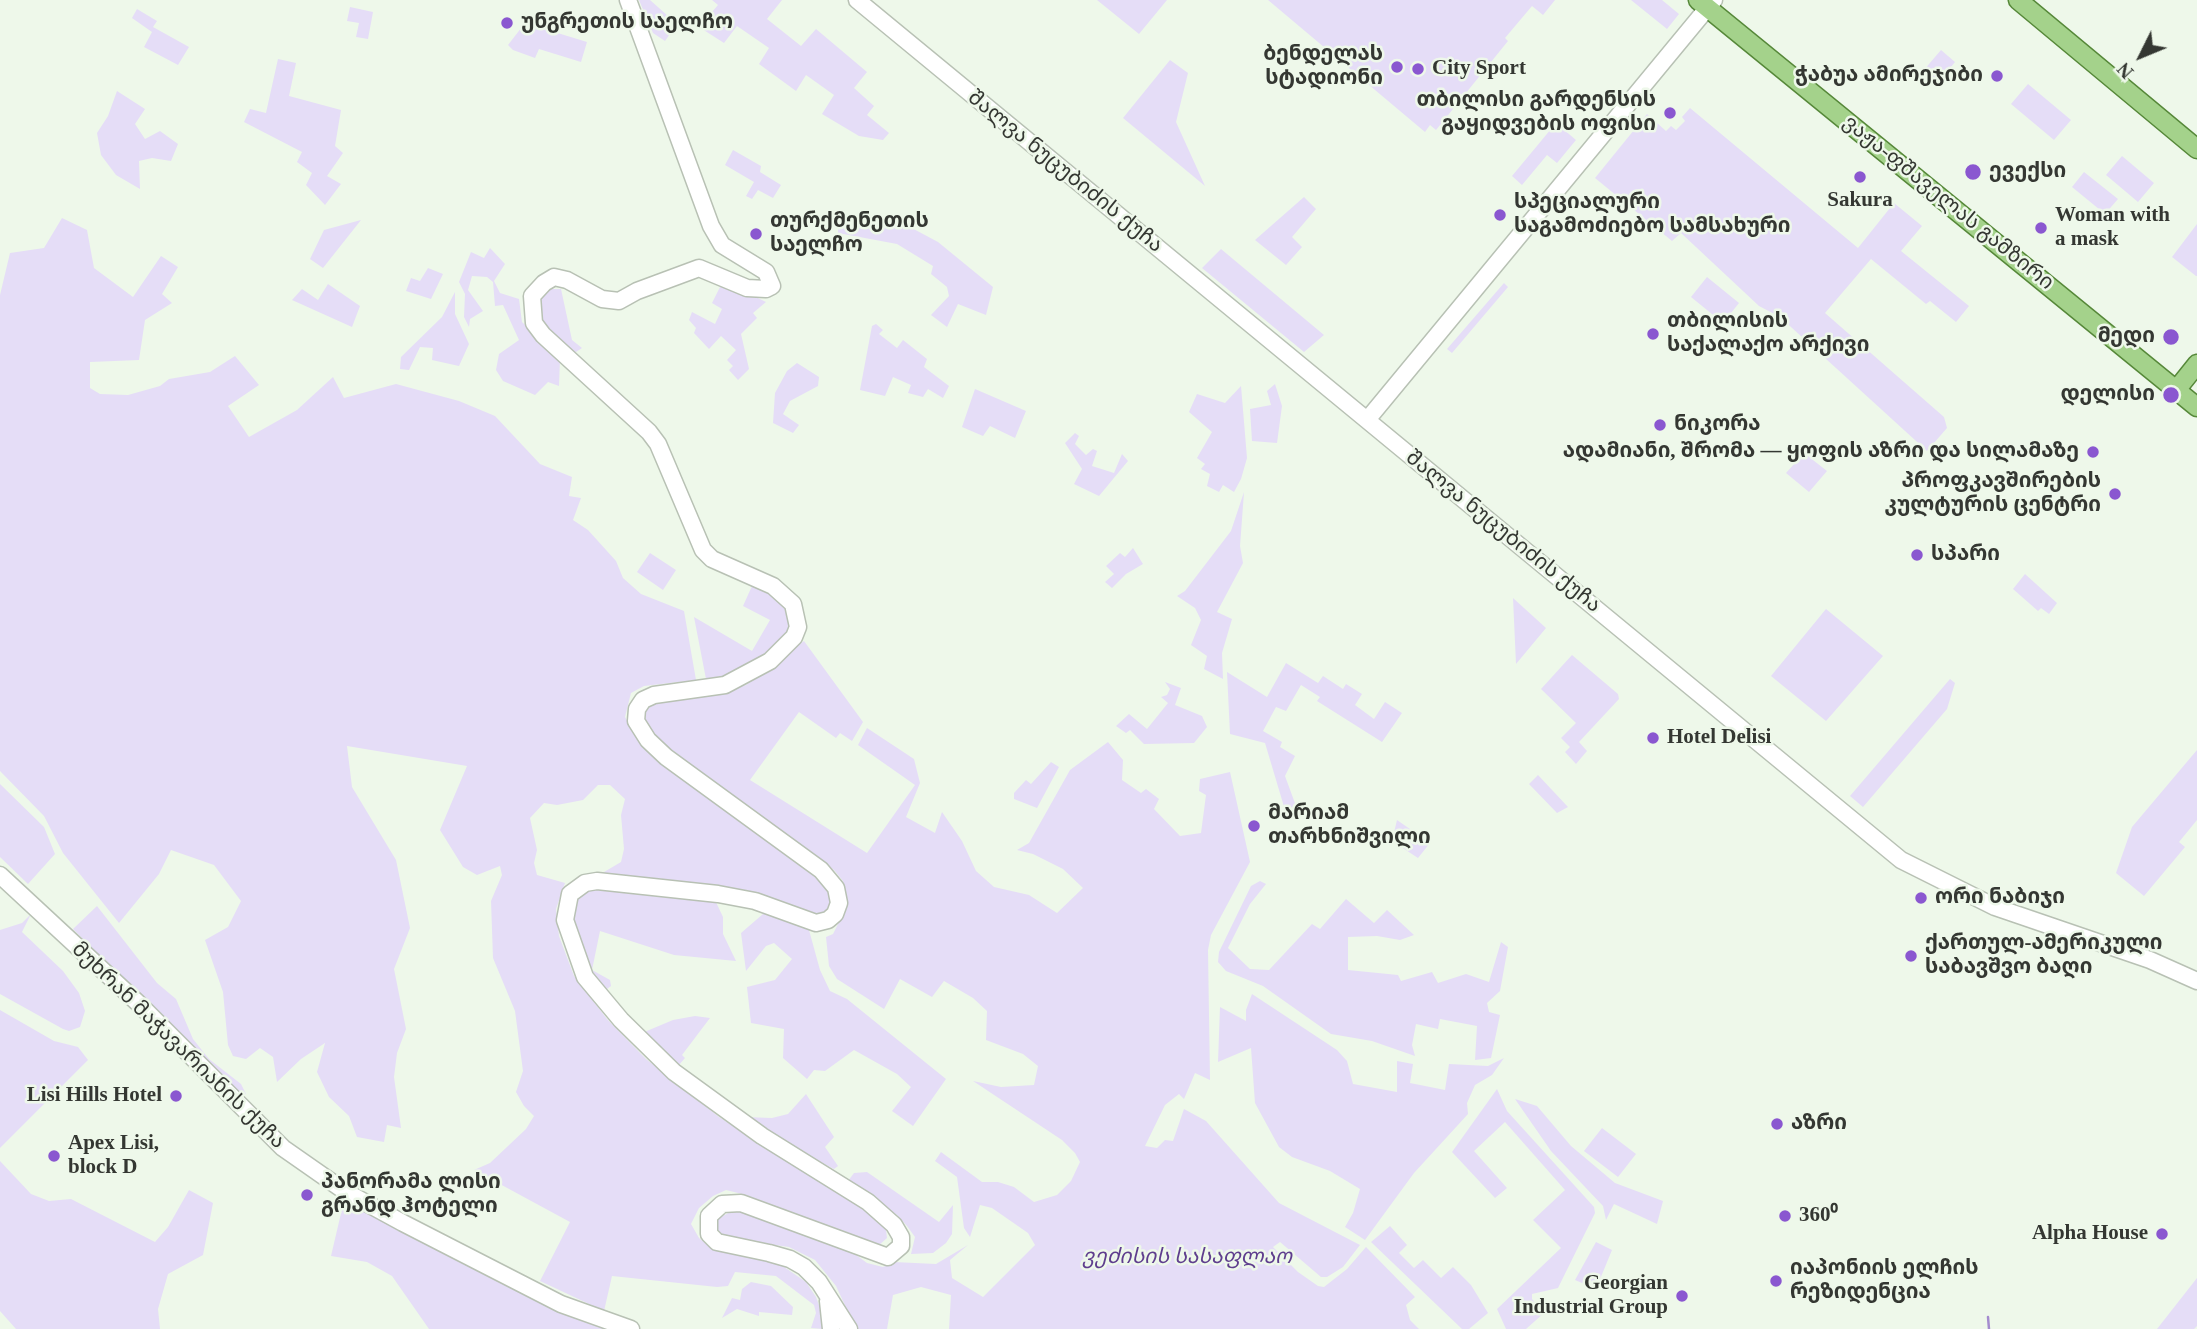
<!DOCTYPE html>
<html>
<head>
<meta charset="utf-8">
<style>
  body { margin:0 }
  #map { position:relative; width:2197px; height:1329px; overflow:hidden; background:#eef8ea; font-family:"Times New Roman",serif }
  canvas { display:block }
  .north { position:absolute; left:2106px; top:21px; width:70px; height:70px; -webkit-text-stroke:5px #eef8ea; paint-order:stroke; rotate:227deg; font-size:19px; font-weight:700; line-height:28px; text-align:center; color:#343732 }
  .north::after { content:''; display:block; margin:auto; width:24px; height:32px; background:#343732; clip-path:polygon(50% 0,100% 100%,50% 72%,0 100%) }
</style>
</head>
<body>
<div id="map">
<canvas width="2197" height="1329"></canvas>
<div class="north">N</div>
</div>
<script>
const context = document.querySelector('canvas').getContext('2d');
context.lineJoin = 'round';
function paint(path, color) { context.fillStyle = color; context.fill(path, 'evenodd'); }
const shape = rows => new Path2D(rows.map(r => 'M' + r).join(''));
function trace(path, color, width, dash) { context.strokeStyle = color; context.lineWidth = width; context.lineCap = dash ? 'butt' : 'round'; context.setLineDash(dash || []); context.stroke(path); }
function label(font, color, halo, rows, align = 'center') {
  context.font = font + ' "Times New Roman","Noto Sans Georgian",serif'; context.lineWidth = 5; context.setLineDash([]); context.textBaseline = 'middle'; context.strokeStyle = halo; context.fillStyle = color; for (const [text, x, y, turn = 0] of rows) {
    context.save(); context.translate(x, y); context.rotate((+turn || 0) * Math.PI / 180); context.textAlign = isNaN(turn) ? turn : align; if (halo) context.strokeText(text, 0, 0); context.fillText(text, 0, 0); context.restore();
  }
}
paint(shape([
  [639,0,650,0,677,24,665,41,653,33],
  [712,0,782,0,767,19,801,46,816,29,867,72,854,88,874,106,867,115,889,133,883,140,859,136,822,114,834,95,806,75,796,91,759,64,769,48,737,26,724,43,699,27,718,5],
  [1097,0,1167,0,1139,34],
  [1268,0,1555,0,1543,15,1532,6,1505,38,1508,41,1436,130,1430,125,1425,132],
  [1631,0,1662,0,1679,14,1667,29],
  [350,7,373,12,368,39,356,37,359,23,347,21],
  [137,9,157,21,153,27,189,47,178,65,144,47,152,32,132,18],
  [525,23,587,42,581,62,539,49,535,58,513,50,508,45],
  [1941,50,1955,62,1938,83,1923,71],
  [278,59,296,63,289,96,341,110,335,146,343,153,327,176,341,184,325,205,306,185,312,173,297,162,302,152,244,122,250,109,266,113],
  [1170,60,1188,73,1176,122,1205,186,1123,118],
  [2028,84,2071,120,2054,140,2011,104],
  [117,91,145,109,135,124,145,139,160,131,178,144,171,161,152,158,139,161,140,189,116,175,101,155,97,133,108,116],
  [1690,108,1858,248,1894,203,1922,226,1901,251,1969,306,1956,322,1930,301,1926,304,1871,259,1825,313,1944,417,1947,428,1927,451,1780,317,1759,306,1681,233,1672,241,1595,178,1647,114,1666,131,1671,126,1676,130,1685,121,1682,117],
  [1556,123,1576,140,1557,163,1547,155,1522,185,1512,176],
  [733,150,761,166,760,172,781,185,773,198,758,190,752,199,746,196,754,182,725,165],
  [2122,156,2154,183,2138,202,2106,175],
  [2084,172,2118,199,2105,214,2072,187],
  [1304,197,1316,209,1292,237,1302,247,1286,265,1255,240],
  [838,213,908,226,938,242,993,287,986,315,958,304,947,327,931,315,949,296,947,287,931,274,933,266,897,244,838,233],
  [62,218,87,230,94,268,133,297,161,256,178,267,162,294,172,303,145,320,139,360,90,362,90,388,100,394,128,395,160,386,169,379,210,372,235,356,259,385,228,406,249,437,297,410,333,377,344,398,396,384,459,401,495,416,540,464,572,477,569,496,581,498,573,520,588,530,616,561,623,578,641,594,684,611,696,680,644,686,631,693,625,717,638,738,824,879,831,889,831,903,827,911,817,916,599,875,621,862,624,849,621,815,625,799,610,785,598,785,583,800,557,805,544,803,530,818,537,850,534,863,537,875,565,883,556,909,559,936,574,976,607,1019,646,1059,719,1117,861,1207,880,1221,886,1230,887,1238,877,1247,746,1195,726,1190,713,1196,699,1208,691,1224,699,1238,712,1249,774,1260,806,1282,816,1297,823,1316,823,1329,811,1328,816,1313,814,1305,776,1276,735,1272,728,1286,717,1287,612,1276,604,1311,540,1281,570,1222,474,1170,490,1163,526,1129,534,1116,524,1106,516,1092,523,1071,515,1011,493,958,491,901,502,875,500,866,477,875,463,867,440,830,467,766,347,746,352,787,396,860,410,928,394,969,406,1029,397,1053,394,1077,401,1128,387,1125,384,1142,357,1137,349,1116,329,1097,317,1072,325,1043,301,1059,277,1082,273,1057,260,1048,246,1059,233,1056,228,1045,223,992,205,940,228,927,241,901,214,865,171,850,159,874,119,923,63,853,44,816,0,771,0,295,10,253,44,248],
  [361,220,323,268,310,259,324,230],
  [2197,224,2197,276,2196,276,2172,257],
  [490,248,505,264,494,281,500,293,519,299,522,322,560,359,559,386,548,382,535,395,503,381,496,370,499,354,519,340,503,305,495,306,493,282,487,277,472,276,468,290,483,311,470,319,469,327,464,317,465,294,459,282,471,252,484,258],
  [1221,249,1324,335,1304,352,1202,268],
  [428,268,443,274,431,299,406,291,411,278,420,281],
  [1707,277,1739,303,1723,323,1691,297],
  [723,281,766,302,753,313,757,318,741,334,749,369,738,380,729,370,733,366,727,360,736,350,721,336,709,349,694,333,696,328,689,320,692,312,715,324,722,309,712,303],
  [1504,283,1508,287,1452,353,1447,349],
  [328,284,360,306,352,327,292,300,302,289,318,300],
  [552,289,561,289,572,340,582,348,573,354,542,324,538,308,542,294],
  [455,292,455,314,469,344,459,366,432,360,433,348,420,347,409,370,400,369,401,357,442,317],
  [876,324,883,330,879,334,897,348,903,340,927,359,924,367,949,386,943,398,928,389,923,397,908,393,911,385,893,377,885,396,860,390,872,326],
  [797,363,819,377,818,386,790,401,783,414,799,425,793,433,773,423,775,393,787,371],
  [1275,384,1282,406,1277,443,1252,441,1250,409,1271,405,1267,391],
  [1241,386,1247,458,1241,479,1234,492,1223,485,1219,492,1207,486,1210,474,1201,469,1205,464,1197,458,1212,432,1189,412,1197,394,1225,403],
  [975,389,1026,411,1015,438,990,426,983,436,962,427],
  [1075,433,1079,436,1075,444,1086,455,1093,449,1097,451,1092,466,1114,473,1122,454,1128,461,1099,496,1074,484,1082,469,1065,443],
  [1804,453,1827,471,1809,492,1786,473],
  [1244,492,1240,546,1243,563,1217,612,1232,619,1222,653,1223,679,1204,669,1207,656,1191,645,1201,620,1195,608,1177,596,1185,591,1231,531],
  [1133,548,1143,564,1126,574,1112,588,1105,582,1114,574,1106,566,1120,553,1125,557],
  [650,553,676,570,663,590,637,572],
  [2025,574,2057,603,2049,614,2041,608,2038,611,2013,589],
  [752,586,768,591,787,608,790,622,784,639,767,654,726,676,706,679,694,617,752,651,770,620,743,606],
  [1513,598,1546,628,1516,664],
  [1826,609,1883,656,1826,721,1771,676],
  [804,641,863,722,852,741,840,733,836,738,799,712,750,780,867,853,915,785,858,745,867,728,914,759,920,783,906,817,935,833,942,812,962,841,976,871,994,887,1029,895,1057,913,1083,888,1063,869,1033,854,1017,850,1029,843,1070,770,1108,742,1123,760,1122,780,1141,793,1146,789,1159,799,1154,809,1180,836,1201,833,1206,795,1199,791,1200,779,1230,772,1250,862,1211,935,1208,950,1210,1080,1195,1073,1184,1099,1179,1094,1165,1105,1145,1146,1157,1148,1165,1140,1173,1141,1184,1109,1206,1121,1279,1203,1360,1245,1343,1267,1327,1277,1321,1277,1280,1242,1273,1247,1298,1272,1318,1286,1324,1287,1347,1269,1366,1247,1415,1297,1406,1305,1410,1320,1419,1329,949,1329,951,1295,921,1287,893,1295,887,1329,856,1329,836,1286,815,1260,789,1247,728,1238,720,1233,715,1224,717,1219,736,1209,848,1249,867,1263,883,1267,894,1262,936,1264,968,1245,950,1260,952,1278,983,1297,1035,1245,1028,1233,992,1208,980,1205,970,1237,964,1228,957,1177,935,1161,941,1152,982,1182,998,1182,1014,1187,1034,1202,1057,1195,1071,1181,1080,1162,1075,1153,1062,1140,973,1081,1001,1087,1034,1085,1038,1066,1023,1054,986,1040,987,1011,973,998,944,981,932,997,900,979,884,1009,837,979,829,966,826,937,833,934,845,910,843,881,834,870,682,762,653,738,643,722,645,712,654,702,746,685],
  [1572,655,1618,694,1619,699,1579,742,1587,751,1576,764,1565,752,1570,747,1561,738,1576,723,1541,689],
  [1286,663,1318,683,1323,676,1343,689,1346,684,1362,694,1355,705,1374,719,1385,702,1402,713,1382,742,1317,701,1320,697,1301,685,1286,711,1276,707,1263,731,1282,742,1280,747,1295,756,1285,776,1296,806,1285,810,1265,743,1230,734,1227,672,1267,697],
  [1950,679,1955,683,1947,709,1863,807,1850,796],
  [1165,682,1181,688,1175,705,1202,716,1207,727,1194,743,1144,744,1130,730,1126,733,1116,726,1129,714,1147,729,1168,703,1161,697,1167,695,1170,689],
  [2197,750,2197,820,2179,842,2185,847,2144,896,2116,873,2132,827],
  [1051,762,1059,767,1037,808,1014,799,1014,793,1026,780,1031,784],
  [1538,775,1568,807,1557,813,1529,784],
  [0,784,44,827,55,854,28,884,0,857],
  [1397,820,1430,843,1418,858,1392,841],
  [1260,881,1266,884,1250,904,1228,948,1250,969,1269,970,1312,924,1320,929,1346,899,1374,923,1387,910,1414,935,1400,940,1377,936,1348,937,1348,970,1398,975,1401,981,1432,972,1438,983,1466,974,1489,982,1501,942,1508,947,1500,991,1487,1003,1489,1012,1500,1015,1491,1058,1475,1060,1477,1026,1440,1019,1438,1029,1416,1024,1412,1045,1415,1056,1372,1041,1331,1034,1263,986,1226,971,1218,962,1219,952,1251,886],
  [599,886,714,898,723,917,723,934,736,961,674,955,600,931,592,970,610,980,611,986,603,992,582,958,572,913,576,899,582,893],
  [97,906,157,983,176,999,193,1039,209,1059,241,1084,246,1094,238,1097,73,929],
  [31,914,22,932,63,971,79,993,85,1011,80,1027,69,1031,63,1029,0,994,0,930,22,923],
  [763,914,775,914,809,930,820,970,830,991,847,999,946,1079,913,1126,892,1111,911,1087,897,1074,854,1050,825,1071,814,1070,807,1079,783,1058,784,1029,751,1023,747,987,775,980,792,959,774,943,766,946,746,971,741,933],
  [1252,994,1337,1050,1347,1061,1353,1084,1397,1092,1397,1061,1413,1064,1410,1083,1445,1090,1449,1064,1488,1066,1504,1058,1492,1075,1475,1085,1467,1103,1468,1114,1414,1173,1365,1240,1345,1227,1353,1213,1360,1189,1330,1171,1292,1157,1279,1147,1255,1103,1251,1048,1218,1062,1220,1007,1246,1021,1246,1010],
  [0,1010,54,1041,78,1047,88,1060,0,1148],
  [695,1016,710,1018,682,1055,685,1058,678,1066,642,1033,673,1020],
  [1497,1089,1507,1111,1594,1207,1595,1213,1558,1288,1532,1294,1532,1299,1544,1313,1526,1329,1506,1329,1497,1309,1561,1248,1533,1220,1565,1190,1505,1122,1474,1151,1507,1188,1495,1198,1452,1152],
  [806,1094,834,1137,825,1147,838,1166,834,1169,784,1143,745,1117,772,1118,788,1114],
  [1515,1099,1537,1106,1571,1146,1615,1183,1663,1201,1657,1224,1614,1204,1606,1220,1603,1206,1551,1151],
  [1602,1128,1636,1154,1618,1177,1584,1151],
  [0,1161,31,1194,49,1201,71,1199,155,1242,168,1227,189,1190,213,1203,203,1255,168,1274,158,1309,160,1329,16,1329,0,1311],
  [867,1172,939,1222,953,1205,952,1234,946,1243,933,1253,911,1254,915,1237,907,1226,897,1215,848,1181,854,1173],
  [346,1192,631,1329,429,1329,392,1276,367,1262,331,1256],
  [1390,1226,1407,1245,1399,1253,1414,1268,1423,1260,1441,1278,1453,1267,1471,1285,1488,1313,1469,1329,1462,1329,1371,1242],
  [1596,1242,1612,1250,1596,1289,1575,1280],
  [2197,1278,2197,1326,2194,1329,2157,1329],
  [751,1282,771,1286,793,1307,792,1315,759,1312,759,1316,737,1309,722,1318,732,1298,740,1300,742,1289]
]), '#e5ddf7');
trace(shape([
  [1988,1317,1989,1329]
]), '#a48ccf', 2.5);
const secondary = shape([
  [628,0,711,226,722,245,766,272,772,286,766,289,747,288,699,268,637,291,619,301,602,299,567,280,554,277,544,283,532,296,534,323,543,335,649,432,658,444,703,550,712,559,773,586,793,604,798,627,794,637,770,661,725,685,654,695,643,700,637,709,636,721,648,740,666,757,821,870,836,888,839,903,835,914,828,920,816,923,755,901,718,894,597,881,585,883,570,894,565,920,585,977,621,1020,674,1072,762,1136,868,1202,894,1225,901,1237,901,1246,888,1257,741,1203,722,1204,709,1216,709,1234,717,1242,769,1253,790,1259,804,1267,819,1282,849,1329],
  [857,0,1901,860,1995,907,2150,960,2197,981],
  [1367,420,1714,0],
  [0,875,138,1003,283,1148,346,1192,403,1223,561,1304,631,1329],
  [828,1301,831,1329]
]);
const primary = shape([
  [1698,0,2197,407],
  [2018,0,2197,149],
  [2177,389,2197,364]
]);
trace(secondary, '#b8c1b4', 19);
trace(primary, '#568839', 21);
trace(secondary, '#fff', 16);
trace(primary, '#a4d28b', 18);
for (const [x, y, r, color] of [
  [507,23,7,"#8a57d0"],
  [1397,67,7,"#8a57d0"],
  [1418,69,7,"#8a57d0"],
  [1997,76,7,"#8a57d0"],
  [1670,113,7,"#8a57d0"],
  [1973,172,9,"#8a57d0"],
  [1860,177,7,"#8a57d0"],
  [1500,215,7,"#8a57d0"],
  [2041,228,7,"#8a57d0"],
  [756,234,7,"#8a57d0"],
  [1653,334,7,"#8a57d0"],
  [2171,337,9,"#8a57d0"],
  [2171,395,9,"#8a57d0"],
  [1660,425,7,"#8a57d0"],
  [2093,452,7,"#8a57d0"],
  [2115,494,7,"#8a57d0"],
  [1917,555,7,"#8a57d0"],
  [1653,738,7,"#8a57d0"],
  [1254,826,7,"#8a57d0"],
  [1921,898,7,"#8a57d0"],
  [1911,956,7,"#8a57d0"],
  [176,1096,7,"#8a57d0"],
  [1777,1124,7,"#8a57d0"],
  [54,1156,7,"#8a57d0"],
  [307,1195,7,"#8a57d0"],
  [1785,1216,7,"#8a57d0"],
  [2162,1234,7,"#8a57d0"],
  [1776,1281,7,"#8a57d0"],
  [1682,1296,7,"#8a57d0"]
]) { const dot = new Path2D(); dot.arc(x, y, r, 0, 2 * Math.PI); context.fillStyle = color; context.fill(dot); trace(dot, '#eef8ea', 2.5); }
label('bold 21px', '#343732', '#eef8ea', [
  ["უნგრეთის საელჩო",521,23],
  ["ბენდელას",1383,55,"right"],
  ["სტადიონი",1383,79,"right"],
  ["City Sport",1432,69],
  ["ჭაბუა ამირეჯიბი",1983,76,"right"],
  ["თბილისი გარდენსის",1656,101,"right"],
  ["გაყიდვების ოფისი",1656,125,"right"],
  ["ევექსი",1989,172],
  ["Sakura",1860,201,"center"],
  ["სპეციალური",1514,203],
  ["საგამოძიებო სამსახური",1514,227],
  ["Woman with",2055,216],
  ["a mask",2055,240],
  ["თურქმენეთის",770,222],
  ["საელჩო",770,246],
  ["თბილისის",1667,322],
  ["საქალაქო არქივი",1667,346],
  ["მედი",2155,337,"right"],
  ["დელისი",2155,395,"right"],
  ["ნიკორა",1674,425],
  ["ადამიანი, შრომა — ყოფის აზრი და სილამაზე",2079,452,"right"],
  ["პროფკავშირების",2101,482,"right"],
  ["კულტურის ცენტრი",2101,506,"right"],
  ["სპარი",1931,555],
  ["Hotel Delisi",1667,738],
  ["მარიამ",1268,814],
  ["თარხნიშვილი",1268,838],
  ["ორი ნაბიჯი",1935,898],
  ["ქართულ-ამერიკული",1925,944],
  ["საბავშვო ბაღი",1925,968],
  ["Lisi Hills Hotel",162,1096,"right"],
  ["აზრი",1791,1124],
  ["Apex Lisi,",68,1144],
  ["block D",68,1168],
  ["პანორამა ლისი",321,1183],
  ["გრანდ ჰოტელი",321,1207],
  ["360⁰",1799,1216],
  ["Alpha House",2148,1234,"right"],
  ["იაპონიის ელჩის",1790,1269],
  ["რეზიდენცია",1790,1293],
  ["Georgian",1668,1284,"right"],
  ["Industrial Group",1668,1308,"right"]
], 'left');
label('21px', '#343732', '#eef8ea', [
  ["შალვა ნუცუბიძის ქუჩა",1065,172,39],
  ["ვაჟა-ფშაველას გამზირი",1948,203,39],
  ["შალვა ნუცუბიძის ქუჩა",1503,532,39],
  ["მუხრან მაჭავარიანის ქუჩა",178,1046,44]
]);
label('italic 21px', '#5f3e8e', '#eef8ea', [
  ["ვეძისის სასაფლაო",1187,1257]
]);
</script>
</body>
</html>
